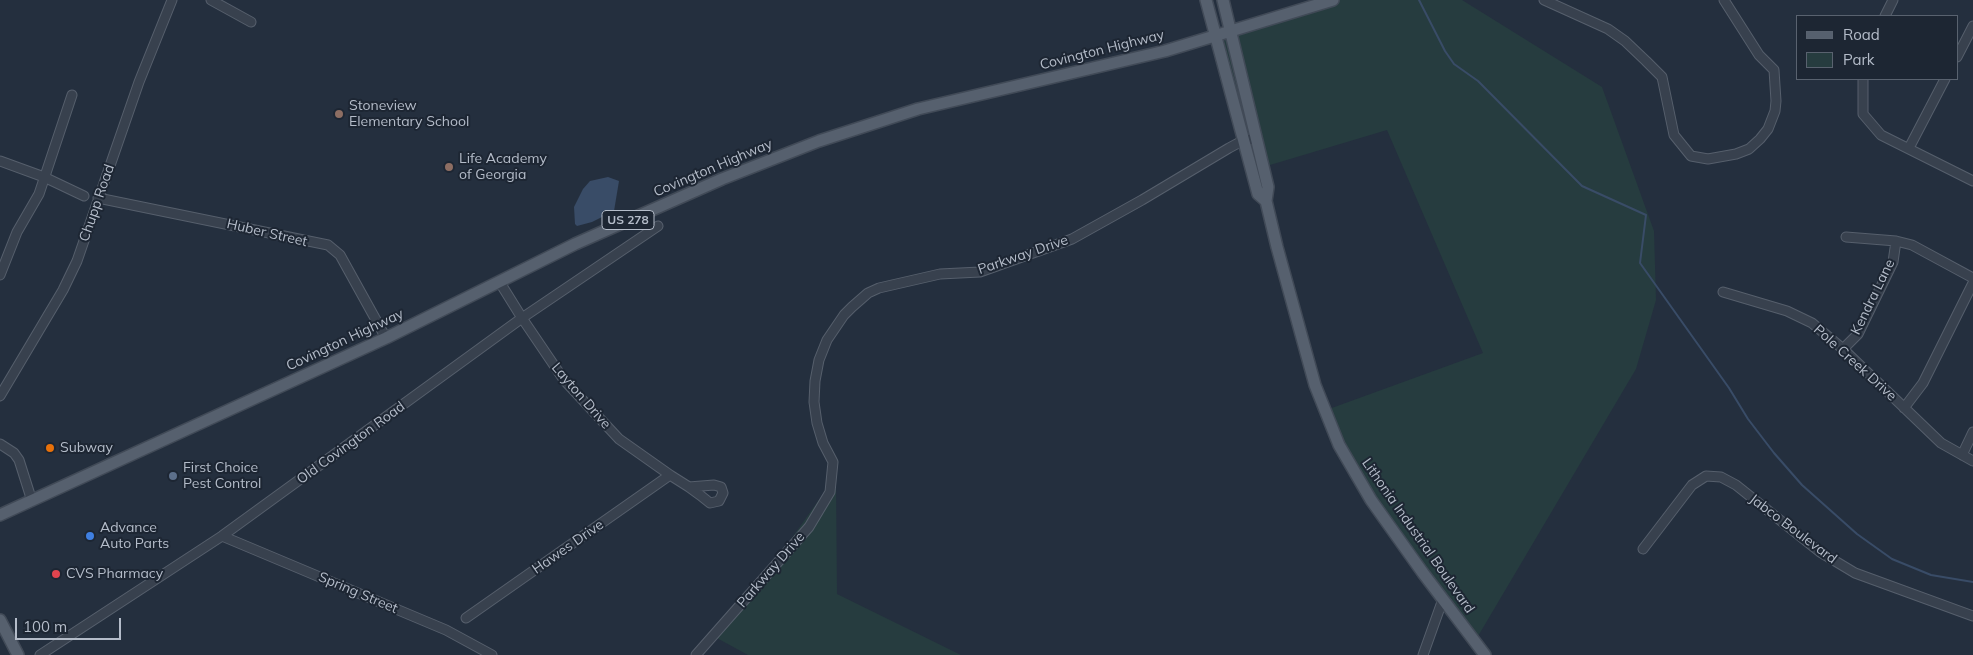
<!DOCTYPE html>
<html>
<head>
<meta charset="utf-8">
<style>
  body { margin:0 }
  #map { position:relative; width:1973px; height:655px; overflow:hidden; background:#242f3e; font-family:Mulish,sans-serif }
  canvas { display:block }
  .legend { position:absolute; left:1796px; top:15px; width:162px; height:65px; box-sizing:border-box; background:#1d2633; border:1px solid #59626f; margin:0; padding:6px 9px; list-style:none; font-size:15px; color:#b4bcc9 }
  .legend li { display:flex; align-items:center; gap:10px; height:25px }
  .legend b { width:25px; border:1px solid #59626f }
  .scale { position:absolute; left:15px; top:618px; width:106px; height:22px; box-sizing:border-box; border:2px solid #b4bcc9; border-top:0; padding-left:6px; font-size:15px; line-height:18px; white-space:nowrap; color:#b4bcc9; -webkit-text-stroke:4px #1d2633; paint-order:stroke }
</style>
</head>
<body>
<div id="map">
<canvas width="1973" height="655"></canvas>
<ul class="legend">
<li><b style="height:6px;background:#56606e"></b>Road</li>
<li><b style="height:14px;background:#263c3f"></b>Park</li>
</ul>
<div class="scale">100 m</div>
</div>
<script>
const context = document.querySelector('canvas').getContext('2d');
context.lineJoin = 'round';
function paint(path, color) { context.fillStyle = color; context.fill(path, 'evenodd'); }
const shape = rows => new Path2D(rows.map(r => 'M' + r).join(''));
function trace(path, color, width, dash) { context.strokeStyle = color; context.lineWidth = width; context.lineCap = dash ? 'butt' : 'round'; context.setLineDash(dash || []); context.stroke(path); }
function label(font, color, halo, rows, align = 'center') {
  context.font = font + ' Mulish,sans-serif'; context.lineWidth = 4; context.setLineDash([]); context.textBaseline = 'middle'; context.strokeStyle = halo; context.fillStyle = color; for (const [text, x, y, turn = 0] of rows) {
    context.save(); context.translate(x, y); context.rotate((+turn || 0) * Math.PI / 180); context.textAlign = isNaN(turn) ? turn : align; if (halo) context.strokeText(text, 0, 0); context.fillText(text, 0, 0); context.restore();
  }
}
paint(shape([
  [1331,0,1462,0,1602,87,1654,231,1656,300,1636,369,1474,643,1361,487,1329,409,1483,353,1387,130,1260,168,1215,35],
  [836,482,837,594,961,655,748,655,715,637,739,613,818,501]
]), '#263c3f');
paint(shape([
  [608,177,619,181,614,211,592,222,577,226,575,224,574,207,583,189,590,181]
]), '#394c67');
trace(shape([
  [1419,0,1445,51,1454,64,1478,81,1582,186,1646,215,1640,263,1729,388,1748,419,1774,453,1802,485,1857,534,1892,559,1931,575,1973,582]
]), '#394c67', 2);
const minor = shape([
  [211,0,251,22],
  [1544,0,1608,29,1625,41,1646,61,1662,77,1674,135,1691,156,1708,159,1736,154,1749,149,1760,139,1768,129,1775,111,1776,101,1774,70,1759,55,1724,0],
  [1885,16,1893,0],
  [1957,57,1973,26],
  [1863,79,1863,114,1881,135,1973,181],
  [1909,148,1945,79],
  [0,161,44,177,84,196],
  [98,198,328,245,340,255,386,338],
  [1846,237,1896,241,1912,245,1973,278],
  [0,275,17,232,39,194,72,95],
  [499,281,522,318,564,380,619,439,670,475,689,487,700,495,710,503,719,501,723,493,721,487,714,485,689,487],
  [1723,292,1787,311,1812,323,1843,349,1941,443,1973,461],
  [1843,349,1858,334,1893,262,1896,241],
  [0,396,63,290,77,261,139,82,172,0],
  [1904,408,1923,383,1973,283],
  [0,444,14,453,19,460,32,501],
  [1962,455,1973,432],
  [222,536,446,630,492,655],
  [1643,549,1692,485,1706,476,1721,477,1736,485,1820,552,1855,573,1973,616],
  [466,618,670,475],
  [40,655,222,536,522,318,658,226],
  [696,655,809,527,830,492,833,462,823,443,817,423,814,402,815,381,819,360,827,340,844,315,852,307,868,293,879,288,940,274,980,272,1072,239,1142,200,1229,148,1242,141,1257,138],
  [1423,655,1443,599]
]);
const major = shape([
  [1206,0,1258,194,1266,201],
  [1223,0,1268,187,1266,201,1277,247,1315,385,1339,445,1371,500,1423,573,1485,655],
  [0,515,386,338,575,244,722,179,819,141,918,109,1165,51,1333,0],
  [0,620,18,655]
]);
trace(minor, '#565f6c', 11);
trace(major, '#414a57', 14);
trace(minor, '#38414e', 9);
trace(major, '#56606e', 11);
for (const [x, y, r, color] of [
  [339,114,5,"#8d6e63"],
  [449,167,5,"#8d6e63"],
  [50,448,5,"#e8710a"],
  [173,476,5,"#5c6f8a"],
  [90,536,5,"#3f7fe0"],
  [56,574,5,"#e0444e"]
]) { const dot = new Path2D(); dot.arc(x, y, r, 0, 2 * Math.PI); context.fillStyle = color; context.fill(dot); trace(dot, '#1d2633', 2); }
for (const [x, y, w] of [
  [628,220,52]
]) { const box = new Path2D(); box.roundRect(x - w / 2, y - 9.5, w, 19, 4); context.fillStyle = '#1d2633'; context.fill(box); trace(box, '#b4bcc9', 1); }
label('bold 12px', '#b4bcc9', null, [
  ["US 278",628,220]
]);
label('14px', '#b4bcc9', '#1d2633', [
  ["Covington Highway",1102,50,-14],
  ["Covington Highway",713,168,-23],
  ["Chupp Road",97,203,-71],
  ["Huber Street",267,233,13],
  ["Parkway Drive",1023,255,-19],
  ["Kendra Lane",1873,297,-64],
  ["Covington Highway",345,340,-25],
  ["Pole Creek Drive",1855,363,42],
  ["Layton Drive",581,396,49],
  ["Old Covington Road",351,443,-36],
  ["Jabco Boulevard",1793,529,37],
  ["Lithonia Industrial Boulevard",1418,536,55],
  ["Hawes Drive",568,547,-35],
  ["Parkway Drive",771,570,-49],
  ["Spring Street",358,593,23]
]);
label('14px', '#b4bcc9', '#1d2633', [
  ["Stoneview",349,106],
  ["Elementary School",349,122],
  ["Life Academy",459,159],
  ["of Georgia",459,175],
  ["Subway",60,448],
  ["First Choice",183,468],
  ["Pest Control",183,484],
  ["Advance",100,528],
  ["Auto Parts",100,544],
  ["CVS Pharmacy",66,574]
], 'left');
</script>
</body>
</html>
